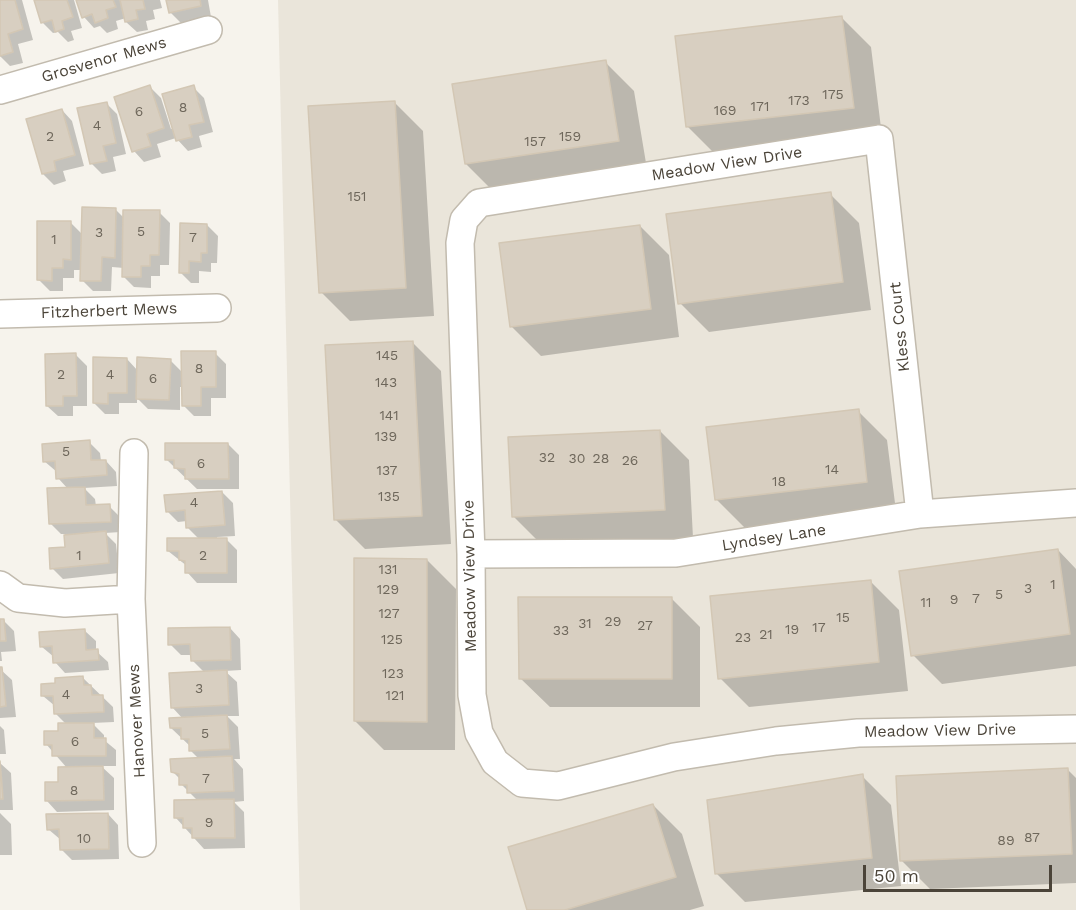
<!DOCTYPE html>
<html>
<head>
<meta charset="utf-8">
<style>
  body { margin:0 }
  #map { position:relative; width:1076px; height:910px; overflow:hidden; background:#f6f3ec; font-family:"Work Sans",sans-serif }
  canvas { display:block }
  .scale { position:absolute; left:863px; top:865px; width:189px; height:27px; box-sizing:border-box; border:3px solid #4b4439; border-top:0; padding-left:8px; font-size:18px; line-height:21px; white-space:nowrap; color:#4b4439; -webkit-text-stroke:4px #fff; paint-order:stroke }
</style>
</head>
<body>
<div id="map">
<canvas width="1076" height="910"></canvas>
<div class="scale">50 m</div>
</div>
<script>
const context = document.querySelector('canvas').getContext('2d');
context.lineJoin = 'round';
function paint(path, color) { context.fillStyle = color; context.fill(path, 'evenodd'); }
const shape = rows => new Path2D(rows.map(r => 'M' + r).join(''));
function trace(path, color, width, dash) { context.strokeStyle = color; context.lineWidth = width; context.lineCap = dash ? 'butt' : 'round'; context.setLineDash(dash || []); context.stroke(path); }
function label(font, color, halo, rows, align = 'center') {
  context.font = font + ' "Work Sans",sans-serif'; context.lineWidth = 6; context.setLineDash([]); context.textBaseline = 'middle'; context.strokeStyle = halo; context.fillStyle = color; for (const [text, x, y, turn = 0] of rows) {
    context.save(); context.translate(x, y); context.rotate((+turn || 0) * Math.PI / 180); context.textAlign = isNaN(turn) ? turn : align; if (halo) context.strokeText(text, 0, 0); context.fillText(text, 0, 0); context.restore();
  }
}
paint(shape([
  [278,0,1076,0,1076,910,300,910]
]), '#eae5da');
paint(shape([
  [0,0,22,0,33,40,18,44,23,63,10,66,0,56],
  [36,0,74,0,82,28,71,31,74,40,68,42,58,32,53,33,42,22],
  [78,0,160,0,162,8,153,10,155,19,146,21,148,30,137,32,126,22,126,18,116,21,118,29,107,33,100,26,94,28,84,17],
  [168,0,208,0,211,17,181,23,170,12],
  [842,18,871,47,882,136,717,156,688,127],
  [605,62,634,91,647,169,495,193,466,164],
  [150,87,161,98,171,129,174,128,193,87,204,98,213,132,199,136,202,147,188,151,176,138,157,144,161,157,144,162,134,151],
  [394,102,423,131,434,316,350,321,321,292],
  [106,103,117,114,126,154,113,157,116,171,102,174,91,163],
  [62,110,72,121,84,166,63,171,66,181,54,185,43,174],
  [830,194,859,223,871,310,709,332,680,303],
  [116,210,124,218,159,212,170,223,169,265,160,265,160,276,151,276,151,288,134,287,123,276,124,268,112,267,111,291,93,291,82,280,82,270,74,270,74,278,63,278,63,291,50,291,39,280,71,223,83,235],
  [207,225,218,236,217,263,211,263,211,272,199,271,199,283,191,283,180,272],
  [640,226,669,255,679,337,541,356,512,327],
  [412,342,441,371,451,544,365,549,336,520],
  [215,353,226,364,226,398,211,398,211,416,194,416,183,405,183,387,180,387,180,410,148,409,137,398,137,403,119,403,119,414,105,414,94,403,127,359,138,371,170,360,183,373],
  [76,355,87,366,87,406,73,406,73,416,58,416,47,406],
  [858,411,887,440,896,511,746,529,717,500],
  [660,431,689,460,693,538,542,545,513,516],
  [89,442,100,453,101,461,106,461,116,472,117,486,84,488,95,499,96,506,109,506,120,517,121,532,105,533,116,544,119,573,63,579,52,568,67,548,65,534,61,534,50,523,68,489,58,478,57,472,44,461],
  [228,444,239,455,239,489,197,489,167,460],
  [222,492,233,503,235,536,217,537,217,539,226,539,237,550,237,583,197,583,187,572,187,566,168,551,199,539,188,528,187,521,178,522,167,511],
  [1058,550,1076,569,1076,666,942,684,913,655],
  [427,560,456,589,455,750,384,750,355,721],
  [870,581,899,610,908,691,749,707,720,678],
  [671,598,700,627,700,707,550,707,520,678],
  [3,620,14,631,16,651,1,652,2,661,0,661,0,621],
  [230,628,240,639,241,670,225,671,237,682,239,716,227,716,238,727,240,759,234,759,243,769,244,801,234,802,244,812,245,848,204,849,176,818,198,801,181,784,181,780,172,771,199,759,191,751,191,747,171,728,183,719,172,707,205,673,192,660,192,655,181,655,170,644],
  [85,631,96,641,96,651,108,662,109,670,65,673,55,662,54,657,42,647],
  [0,669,12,680,16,717,0,718],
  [83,678,113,707,114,722,92,723,104,735,104,740,116,750,116,766,101,766,114,778,114,810,57,812,47,801,60,783,67,768,46,744,66,724,55,713,55,706,43,696],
  [0,726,4,730,6,754,0,754],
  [0,763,11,773,13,810,0,810],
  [1068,770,1076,778,1076,883,930,889,901,860],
  [862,776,891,805,901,886,745,902,716,873],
  [653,805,682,834,704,906,690,910,529,910],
  [0,813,11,824,12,855,0,855],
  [108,814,118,825,119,859,72,860,61,849,61,840,48,829]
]), '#0003');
const building = shape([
  [0,0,15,0,23,29,8,34,13,52,0,56,0,0],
  [34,0,67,0,73,17,62,21,64,29,55,32,52,20,41,23,34,0],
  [76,0,113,0,116,7,106,10,108,18,95,23,92,14,82,18,76,0],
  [120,0,143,0,145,9,136,10,138,19,125,22,120,0],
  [166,0,200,0,201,6,169,13,166,0],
  [842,16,854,108,686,127,675,36,842,16],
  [606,60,619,141,465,164,452,84,606,60],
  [150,85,164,128,147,134,151,146,132,152,114,97,150,85],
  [194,85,204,122,189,125,192,137,176,141,162,94,194,85],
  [395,101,406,288,319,293,308,106,395,101],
  [107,102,116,143,103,146,107,161,90,164,77,108,107,102],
  [62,109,75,155,54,161,56,171,42,174,26,119,62,109],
  [831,192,843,282,678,304,666,214,831,192],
  [82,207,116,208,115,258,102,257,101,281,80,281,82,207],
  [123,210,160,210,159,255,150,255,150,266,141,266,141,277,122,277,123,210],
  [37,221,71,221,71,260,63,259,63,268,52,268,52,281,37,280,37,221],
  [180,223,207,224,207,253,201,253,201,262,189,261,189,273,179,273,180,223],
  [640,225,651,309,510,327,499,243,640,225],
  [413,341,422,516,334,520,325,345,413,341],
  [181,351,216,351,216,387,201,387,201,406,182,406,181,351],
  [76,353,77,396,63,396,63,406,46,406,45,354,76,353],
  [93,357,127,358,127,393,108,393,108,404,93,403,93,357],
  [137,357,171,359,169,400,136,399,137,357],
  [859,409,867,482,715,500,706,427,859,409],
  [660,430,665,510,512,517,508,437,660,430],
  [90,440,91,460,106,460,107,475,56,479,55,461,43,462,42,444,90,440],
  [165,443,228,443,229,479,185,479,185,469,174,468,174,460,165,460,165,443],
  [85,487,86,505,110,504,111,522,49,524,47,488,85,487],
  [222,491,225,525,186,528,185,510,166,512,164,495,222,491],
  [106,531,109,563,50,569,49,548,65,547,64,535,106,531],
  [167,538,227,538,227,573,185,573,185,561,179,560,179,551,167,551,167,538],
  [1058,549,1070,634,911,656,899,571,1058,549],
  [354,558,427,559,427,722,354,721,354,558],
  [871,580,879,662,718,679,710,596,871,580],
  [518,597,672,597,672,679,519,679,518,597],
  [0,619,4,619,6,641,0,641,0,619],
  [230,627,231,660,191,661,190,644,168,645,168,628,230,627],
  [85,629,86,650,98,649,99,660,53,663,52,646,40,647,39,632,85,629],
  [0,667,2,667,6,706,0,707,0,667],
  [227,670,229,705,171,708,169,673,227,670],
  [83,676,84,685,91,685,92,695,103,695,104,712,54,714,53,696,41,696,41,684,55,683,55,678,83,676],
  [227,715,230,749,189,751,189,739,181,739,181,728,170,728,169,718,227,715],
  [58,723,94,723,94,738,106,738,106,756,52,756,52,745,44,745,44,731,58,731,58,723],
  [232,756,234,791,187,793,187,785,179,785,179,774,171,772,170,759,232,756],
  [0,761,3,799,0,799,0,761],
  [103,766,104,800,45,801,45,782,58,782,58,767,103,766],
  [1068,768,1072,854,900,861,896,776,1068,768],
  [863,774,872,858,715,874,707,800,863,774],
  [234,799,235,838,192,838,192,828,183,828,183,818,174,818,174,800,234,799],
  [653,804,676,877,565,910,527,910,508,847,653,804],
  [108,813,109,849,60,850,59,829,47,830,46,814,108,813]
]);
paint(building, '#d8cfc1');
trace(building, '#d3c7b4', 1.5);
const minor = shape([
  [0,90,208,30],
  [0,314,217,308],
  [134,453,131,599,142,843],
  [920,514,879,139,479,203,464,220,460,243,471,554,472,695,479,733,495,762,522,783,558,786,674,757,776,741,858,733,1076,729],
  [471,554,676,553,920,514,1076,503],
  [0,585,18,598,65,603,131,599]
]);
trace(minor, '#c2bbae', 30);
trace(minor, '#fff', 27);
label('14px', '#6e675b', null, [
  ["175",833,95],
  ["173",799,101],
  ["171",760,107],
  ["8",183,108],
  ["169",725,111],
  ["6",139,112],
  ["4",97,126],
  ["2",50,137],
  ["159",570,137],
  ["157",535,142],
  ["151",357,197],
  ["5",141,232],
  ["3",99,233],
  ["7",193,238],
  ["1",54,240],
  ["145",387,356],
  ["8",199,369],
  ["2",61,375],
  ["4",110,375],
  ["6",153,379],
  ["143",386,383],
  ["141",389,416],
  ["139",386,437],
  ["5",66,452],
  ["32",547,458],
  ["30",577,459],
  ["28",601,459],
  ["26",630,461],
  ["6",201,464],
  ["14",832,470],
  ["137",387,471],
  ["18",779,482],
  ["135",389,497],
  ["4",194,503],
  ["1",79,556],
  ["2",203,556],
  ["131",388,570],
  ["1",1053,585],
  ["3",1028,589],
  ["129",388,590],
  ["5",999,595],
  ["7",976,599],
  ["9",954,600],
  ["11",926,603],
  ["127",389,614],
  ["15",843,618],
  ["29",613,622],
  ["31",585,624],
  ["27",645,626],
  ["17",819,628],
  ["19",792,630],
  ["33",561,631],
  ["21",766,635],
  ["23",743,638],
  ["125",392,640],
  ["123",393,674],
  ["3",199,689],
  ["4",66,695],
  ["121",395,696],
  ["5",205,734],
  ["6",75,742],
  ["7",206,779],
  ["8",74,791],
  ["9",209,823],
  ["87",1032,838],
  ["10",84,839],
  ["89",1006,841]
]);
label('16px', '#4b4439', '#fff', [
  ["Grosvenor Mews",104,60,-16],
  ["Meadow View Drive",727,164,-9],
  ["Fitzherbert Mews",109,311,-2],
  ["Kless Court",900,327,-96],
  ["Lyndsey Lane",774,538,-9],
  ["Meadow View Drive",470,576,-91],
  ["Hanover Mews",137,721,-93],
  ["Meadow View Drive",940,731,-1]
]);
</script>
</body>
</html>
